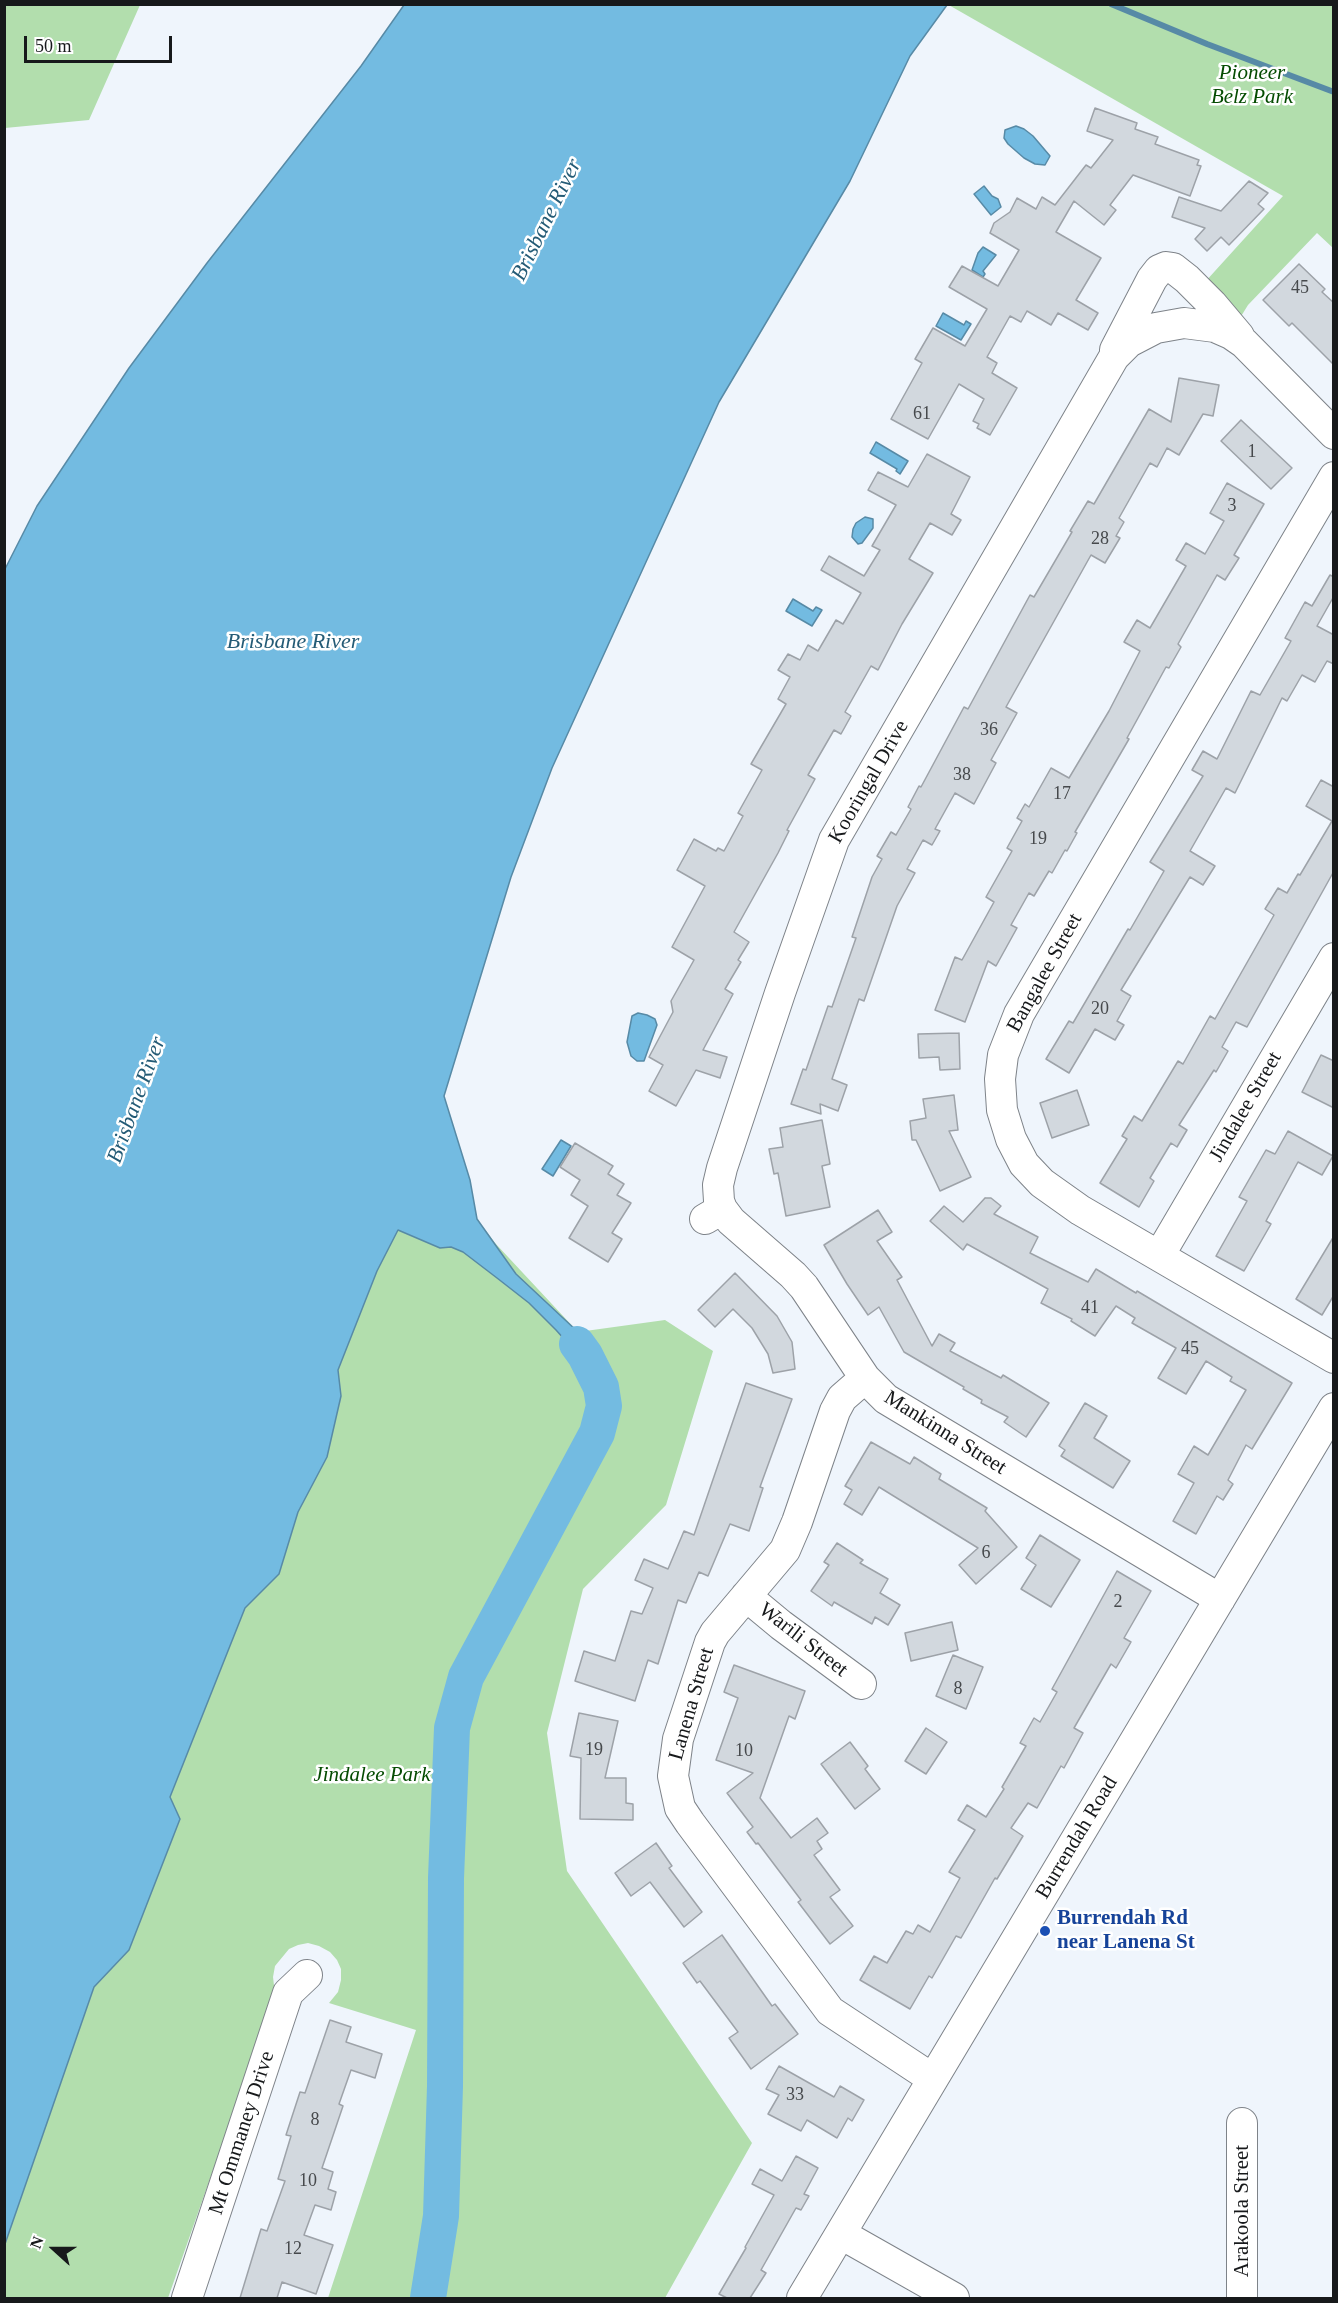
<!DOCTYPE html>
<html>
<head>
<meta charset="utf-8">
<style>
  body { margin:0 }
  #map { position:relative; width:1338px; height:2303px; overflow:hidden; background:#eff5fc; font-family:Georgia,serif }
  canvas { display:block }
  .frame { position:absolute; inset:0; border:6px solid #17191b; pointer-events:none }
  .north { position:absolute; left:24px; top:2219px; width:60px; height:60px; -webkit-text-stroke:4px #fff; paint-order:stroke; rotate:291deg; font-size:16px; font-weight:700; line-height:24px; text-align:center; color:#17191b }
  .north::after { content:''; display:block; margin:auto; width:21px; height:27px; background:#17191b; clip-path:polygon(50% 0,100% 100%,50% 72%,0 100%) }
  .scale { position:absolute; left:24px; top:36px; width:148px; height:27px; box-sizing:border-box; border:3px solid #17191b; border-top:0; padding-left:8px; font-size:18px; line-height:21px; white-space:nowrap; color:#17191b; -webkit-text-stroke:4px #fff; paint-order:stroke }
</style>
</head>
<body>
<div id="map">
<canvas width="1338" height="2303"></canvas>
<div class="frame"></div>
<div class="north">N</div>
<div class="scale">50 m</div>
</div>
<script>
const context = document.querySelector('canvas').getContext('2d');
context.lineJoin = 'round';
function paint(path, color) { context.fillStyle = color; context.fill(path, 'evenodd'); }
const shape = rows => new Path2D(rows.map(r => 'M' + r).join(''));
function trace(path, color, width, dash) { context.strokeStyle = color; context.lineWidth = width; context.lineCap = dash ? 'butt' : 'round'; context.setLineDash(dash || []); context.stroke(path); }
function label(font, color, halo, rows, align = 'center') {
  context.font = font + ' Georgia,serif'; context.lineWidth = 5; context.setLineDash([]); context.textBaseline = 'middle'; context.strokeStyle = halo; context.fillStyle = color; for (const [text, x, y, turn = 0] of rows) {
    context.save(); context.translate(x, y); context.rotate((+turn || 0) * Math.PI / 180); context.textAlign = isNaN(turn) ? turn : align; if (halo) context.strokeText(text, 0, 0); context.fillText(text, 0, 0); context.restore();
  }
}
paint(shape([
  [5,4,140,5,89,120,5,128],
  [947,4,1333,5,1333,248,1317,233,1248,305,1240,318,1205,282,1283,196],
  [470,1180,477,1219,495,1243,578,1332,665,1320,713,1351,666,1505,583,1589,547,1733,567,1871,752,2143,665,2298,328,2298,416,2030,329,2003,338,1992,341,1980,341,1969,337,1960,330,1952,319,1946,308,1943,298,1945,289,1949,275,1966,273,1977,275,1994,168,2298,5,2298,5,2244,94,1987,129,1950,180,1819,170,1797,245,1608,279,1574,298,1512,327,1457,341,1396,338,1370,377,1271,398,1229,440,1248]
]), '#b2dead');
const water = shape([
  [404,5,947,5,910,56,850,181,719,402,552,768,511,877,444,1096,470,1180,477,1219,516,1274,578,1332,592,1356,601,1387,583,1360,556,1330,529,1303,497,1278,463,1252,451,1247,440,1248,398,1230,377,1271,338,1370,341,1396,327,1457,298,1512,279,1574,245,1608,170,1797,180,1819,129,1950,94,1987,5,2244,5,569,37,506,129,368,207,263,361,66,404,5],
  [1016,126,1024,129,1033,136,1050,156,1045,165,1035,164,1024,158,1008,144,1004,138,1005,130,1016,126],
  [984,186,992,196,998,199,1001,207,991,215,974,194,984,186],
  [983,247,996,255,983,271,985,274,983,277,972,270,978,253,983,247],
  [943,313,964,325,966,321,971,324,961,340,936,326,943,313],
  [876,442,908,461,900,474,896,471,897,469,870,453,876,442],
  [865,517,873,519,873,528,862,543,858,544,852,537,853,529,856,523,865,517],
  [793,599,813,611,816,607,822,610,812,626,786,611,793,599],
  [638,1013,647,1015,655,1019,657,1025,644,1061,637,1061,631,1056,627,1042,632,1016,638,1013],
  [561,1140,571,1146,553,1176,542,1169,561,1140]
]);
paint(water, '#73bbe1');
trace(water, '#578aa6', 1.5);
trace(shape([
  [1111,4,1207,44,1334,92]
]), '#578aa6', 6);
trace(shape([
  [428,2298,441,2216,445,2086,446,1878,452,1728,466,1677,597,1433,604,1406,601,1387,585,1355,577,1344]
]), '#73bbe1', 36);
const building = shape([
  [1095,108,1137,123,1135,129,1158,137,1155,144,1199,160,1197,165,1201,166,1190,196,1133,175,1110,205,1116,210,1104,225,1074,201,1056,232,1101,258,1076,300,1098,313,1088,330,1058,313,1051,325,1027,311,1021,322,1010,316,987,357,997,363,992,373,1017,388,990,435,977,428,979,424,973,421,984,399,959,384,928,439,891,419,922,363,915,359,933,328,965,346,987,309,949,287,962,266,998,286,1019,250,990,233,994,223,1010,212,1017,198,1036,209,1042,197,1055,205,1086,165,1091,168,1113,140,1087,131,1095,108],
  [1249,181,1268,193,1258,204,1264,209,1229,245,1221,237,1207,251,1195,239,1205,228,1172,217,1179,197,1221,211,1249,181],
  [1299,264,1325,289,1322,292,1334,303,1334,365,1292,323,1289,326,1263,300,1299,264],
  [1179,378,1219,385,1213,416,1203,414,1179,455,1167,448,1157,467,1150,463,1119,518,1124,522,1116,536,1120,538,1105,563,1091,555,1006,707,1017,713,991,760,996,763,974,804,955,793,935,829,940,831,932,845,923,840,907,869,915,873,897,906,864,1001,859,999,832,1079,847,1085,838,1111,820,1104,821,1114,791,1104,803,1069,806,1070,828,1006,832,1007,856,938,852,937,872,877,882,859,877,856,891,832,896,835,911,809,908,807,919,786,921,787,964,707,968,709,1030,595,1034,597,1072,532,1070,531,1088,501,1094,504,1149,409,1171,422,1179,378],
  [1241,420,1292,468,1271,489,1221,441,1241,420],
  [927,454,970,477,951,514,961,520,952,535,930,523,909,559,933,573,902,624,878,670,871,666,845,712,851,716,841,734,834,730,808,775,815,779,787,830,789,831,778,853,734,932,749,942,738,960,741,962,725,989,733,994,703,1050,727,1057,720,1078,696,1070,676,1106,649,1091,663,1065,649,1057,673,1012,671,1001,694,960,672,947,705,886,677,870,694,839,716,851,718,848,724,851,743,816,738,813,762,770,751,764,786,704,778,699,790,677,778,670,788,654,800,660,808,645,818,651,836,620,843,624,861,593,821,570,829,556,864,576,880,550,872,546,896,505,868,490,878,472,908,487,927,454],
  [1227,483,1264,504,1234,555,1239,558,1225,580,1217,575,1178,644,1181,647,1169,668,1166,667,1127,738,1129,739,1075,832,1077,833,1067,851,1065,850,1052,873,1049,871,1034,896,1029,893,1011,925,1017,928,996,966,988,961,965,1022,935,1010,955,957,962,960,994,902,986,897,1012,851,1007,848,1022,821,1017,818,1025,804,1029,807,1051,768,1069,778,1109,711,1140,651,1124,642,1137,620,1150,628,1186,566,1176,560,1186,543,1205,554,1224,521,1210,513,1227,483],
  [1330,575,1334,577,1334,596,1317,626,1334,635,1334,664,1327,661,1315,682,1302,675,1287,701,1282,698,1235,793,1226,788,1190,851,1215,866,1203,885,1190,877,1121,990,1131,996,1117,1021,1124,1025,1115,1040,1095,1029,1069,1073,1046,1059,1069,1021,1073,1023,1128,929,1130,930,1164,871,1150,862,1203,776,1192,770,1203,751,1217,759,1251,691,1260,695,1291,641,1285,638,1305,602,1312,606,1330,575],
  [1321,780,1334,787,1334,871,1247,1027,1236,1022,1222,1047,1228,1051,1216,1072,1214,1070,1179,1125,1187,1130,1177,1147,1171,1143,1150,1178,1154,1181,1139,1207,1100,1183,1127,1139,1122,1136,1134,1116,1142,1121,1178,1061,1183,1064,1210,1016,1215,1019,1274,915,1265,909,1278,888,1287,893,1298,874,1300,875,1332,821,1306,806,1321,780],
  [959,1033,960,1069,940,1070,939,1057,919,1058,918,1034,959,1033],
  [1321,1055,1334,1061,1334,1108,1302,1092,1321,1055],
  [1077,1090,1089,1125,1052,1138,1040,1103,1077,1090],
  [954,1095,958,1130,949,1131,971,1177,940,1191,916,1140,912,1140,910,1121,926,1118,923,1099,954,1095],
  [822,1120,830,1164,822,1166,830,1207,786,1216,778,1173,774,1174,769,1149,783,1147,780,1128,822,1120],
  [1288,1131,1333,1156,1322,1175,1298,1162,1266,1221,1271,1224,1244,1271,1216,1256,1247,1201,1239,1197,1266,1150,1275,1154,1288,1131],
  [575,1143,613,1166,608,1174,624,1184,617,1195,631,1203,612,1233,622,1239,608,1262,569,1238,588,1206,571,1195,580,1180,560,1167,575,1143],
  [985,1198,991,1198,1001,1206,994,1214,1038,1237,1030,1253,1088,1282,1096,1269,1136,1293,1137,1291,1292,1383,1252,1449,1246,1445,1228,1480,1233,1484,1223,1500,1217,1496,1196,1534,1173,1521,1194,1483,1178,1474,1194,1446,1208,1455,1246,1390,1230,1381,1232,1377,1206,1361,1186,1394,1158,1378,1176,1348,1132,1323,1135,1318,1116,1306,1095,1336,1071,1321,1072,1319,1041,1303,1048,1289,967,1244,963,1250,930,1221,944,1206,963,1222,985,1198],
  [878,1210,892,1232,877,1241,902,1277,897,1280,932,1346,939,1334,955,1343,950,1351,1001,1378,1003,1375,1049,1403,1026,1437,1004,1422,1008,1417,981,1403,982,1400,963,1389,964,1387,904,1352,879,1307,868,1315,847,1284,824,1245,878,1210],
  [1334,1236,1334,1295,1322,1315,1296,1299,1334,1236],
  [735,1273,777,1316,792,1342,795,1369,773,1373,768,1354,752,1328,733,1309,715,1327,698,1310,735,1273],
  [746,1383,792,1399,760,1487,763,1488,749,1531,730,1524,708,1576,699,1572,686,1603,678,1600,658,1664,648,1660,635,1701,575,1681,584,1651,615,1661,631,1611,642,1614,653,1588,635,1580,644,1559,668,1569,684,1531,694,1535,746,1383],
  [1085,1403,1107,1416,1094,1438,1130,1461,1113,1488,1061,1456,1065,1450,1059,1446,1085,1403],
  [871,1442,910,1464,914,1457,941,1474,939,1479,987,1508,985,1511,1017,1547,976,1584,959,1565,978,1548,879,1487,862,1515,844,1504,852,1490,845,1486,871,1442],
  [1040,1535,1080,1560,1051,1607,1021,1589,1036,1565,1026,1558,1040,1535],
  [837,1543,863,1560,860,1563,888,1579,880,1593,900,1605,888,1625,875,1617,872,1624,834,1602,832,1606,811,1591,829,1565,824,1562,837,1543],
  [1117,1571,1151,1591,1124,1638,1131,1642,1116,1668,1111,1664,1074,1728,1083,1733,1064,1768,1061,1766,1037,1808,1028,1803,1011,1828,1023,1836,997,1879,995,1878,961,1938,956,1936,932,1978,929,1976,910,2009,860,1980,874,1956,887,1963,906,1931,913,1934,918,1925,930,1932,960,1878,949,1872,975,1830,958,1820,967,1805,986,1817,1004,1789,1002,1787,1026,1746,1020,1743,1034,1718,1040,1722,1057,1692,1052,1689,1117,1571],
  [952,1622,958,1650,911,1661,905,1633,952,1622],
  [953,1655,983,1667,966,1709,936,1696,953,1655],
  [734,1665,805,1691,795,1719,789,1716,760,1798,791,1838,817,1818,828,1833,817,1841,822,1849,814,1855,840,1890,830,1897,853,1926,830,1944,798,1902,801,1900,758,1843,756,1844,747,1832,753,1827,727,1793,753,1773,716,1760,738,1698,724,1692,734,1665],
  [579,1713,618,1721,605,1778,626,1778,626,1803,633,1804,633,1820,580,1819,581,1758,570,1756,579,1713],
  [926,1728,947,1742,926,1774,905,1761,926,1728],
  [850,1742,868,1766,865,1769,880,1789,855,1809,821,1764,850,1742],
  [656,1843,672,1866,669,1868,702,1912,684,1927,650,1882,631,1896,615,1873,656,1843],
  [722,1935,772,2006,775,2004,798,2034,751,2069,729,2038,738,2032,700,1981,697,1983,683,1963,722,1935],
  [330,2020,351,2027,346,2042,382,2054,375,2078,351,2070,339,2104,343,2106,322,2168,333,2172,328,2189,336,2192,331,2210,315,2205,304,2235,333,2245,316,2294,282,2282,277,2298,240,2298,261,2229,267,2231,285,2181,278,2179,291,2136,286,2135,300,2092,305,2093,330,2020],
  [779,2066,834,2097,840,2086,864,2100,852,2121,848,2118,837,2138,807,2120,801,2131,768,2114,779,2095,766,2089,779,2066],
  [796,2156,818,2168,804,2194,809,2196,801,2210,796,2208,761,2270,766,2273,750,2298,727,2298,719,2294,746,2248,745,2247,774,2195,752,2184,760,2169,782,2181,796,2156]
]);
paint(building, '#d2d8de');
trace(building, '#9da2a8', 1.5);
const minor = shape([
  [1115,350,1152,279,1159,270,1166,267,1173,268,1187,279,1212,304,1239,336],
  [1334,477,1019,1014,1003,1055,1000,1079,1002,1110,1011,1139,1024,1164,1042,1183,1080,1210,1334,1358],
  [722,1209,731,1221,793,1275,804,1287,865,1378,886,1399,1220,1599],
  [705,1219,722,1209,719,1201,718,1185,722,1168,780,993,834,840,1114,357,1129,342,1156,328,1184,323,1215,327,1231,334,1244,343,1334,434],
  [1159,1256,1334,958],
  [865,1378,842,1398,835,1411,797,1522,785,1550,715,1633,710,1642,678,1739,673,1776,680,1808,690,1823,830,2011,933,2079],
  [746,1596,781,1625,861,1684],
  [841,2234,954,2298],
  [187,2298,288,1993,307,1975],
  [802,2298,1334,1408],
  [1242,2298,1242,2123]
]);
trace(minor, '#7e8389', 32);
trace(minor, '#fff', 30);
for (const [x, y, r, color] of [
  [1045,1931,6,"#1a4fb4"]
]) { const dot = new Path2D(); dot.arc(x, y, r, 0, 2 * Math.PI); context.fillStyle = color; context.fill(dot); trace(dot, '#fff', 2); }
label('18px', '#46494c', null, [
  ["45",1300,288],
  ["61",922,414],
  ["1",1252,452],
  ["3",1232,506],
  ["28",1100,539],
  ["36",989,730],
  ["38",962,775],
  ["17",1062,794],
  ["19",1038,839],
  ["20",1100,1009],
  ["41",1090,1308],
  ["45",1190,1349],
  ["6",986,1553],
  ["2",1118,1602],
  ["8",958,1689],
  ["19",594,1750],
  ["10",744,1751],
  ["33",795,2095],
  ["8",315,2120],
  ["10",308,2181],
  ["12",293,2249]
]);
label('italic 21px', '#054c02', '#fff', [
  ["Pioneer",1252,73],
  ["Belz Park",1252,97],
  ["Jindalee Park",372,1775]
]);
label('21px', '#17191b', '#fff', [
  ["Kooringal Drive",869,782,-60],
  ["Bangalee Street",1045,973,-61],
  ["Jindalee Street",1246,1107,-60],
  ["Mankinna Street",945,1433,32],
  ["Warili Street",803,1640,38],
  ["Lanena Street",692,1704,-74],
  ["Burrendah Road",1077,1838,-59],
  ["Mt Ommaney Drive",242,2133,-72],
  ["Arakoola Street",1242,2211,-90]
]);
label('bold 21px', '#164399', '#fff', [
  ["Burrendah Rd",1057,1919],
  ["near Lanena St",1057,1943]
], 'left');
label('italic 22px', '#245b76', '#fff', [
  ["Brisbane River",547,220,-64],
  ["Brisbane River",293,642],
  ["Brisbane River",137,1100,-70]
]);
</script>
</body>
</html>
